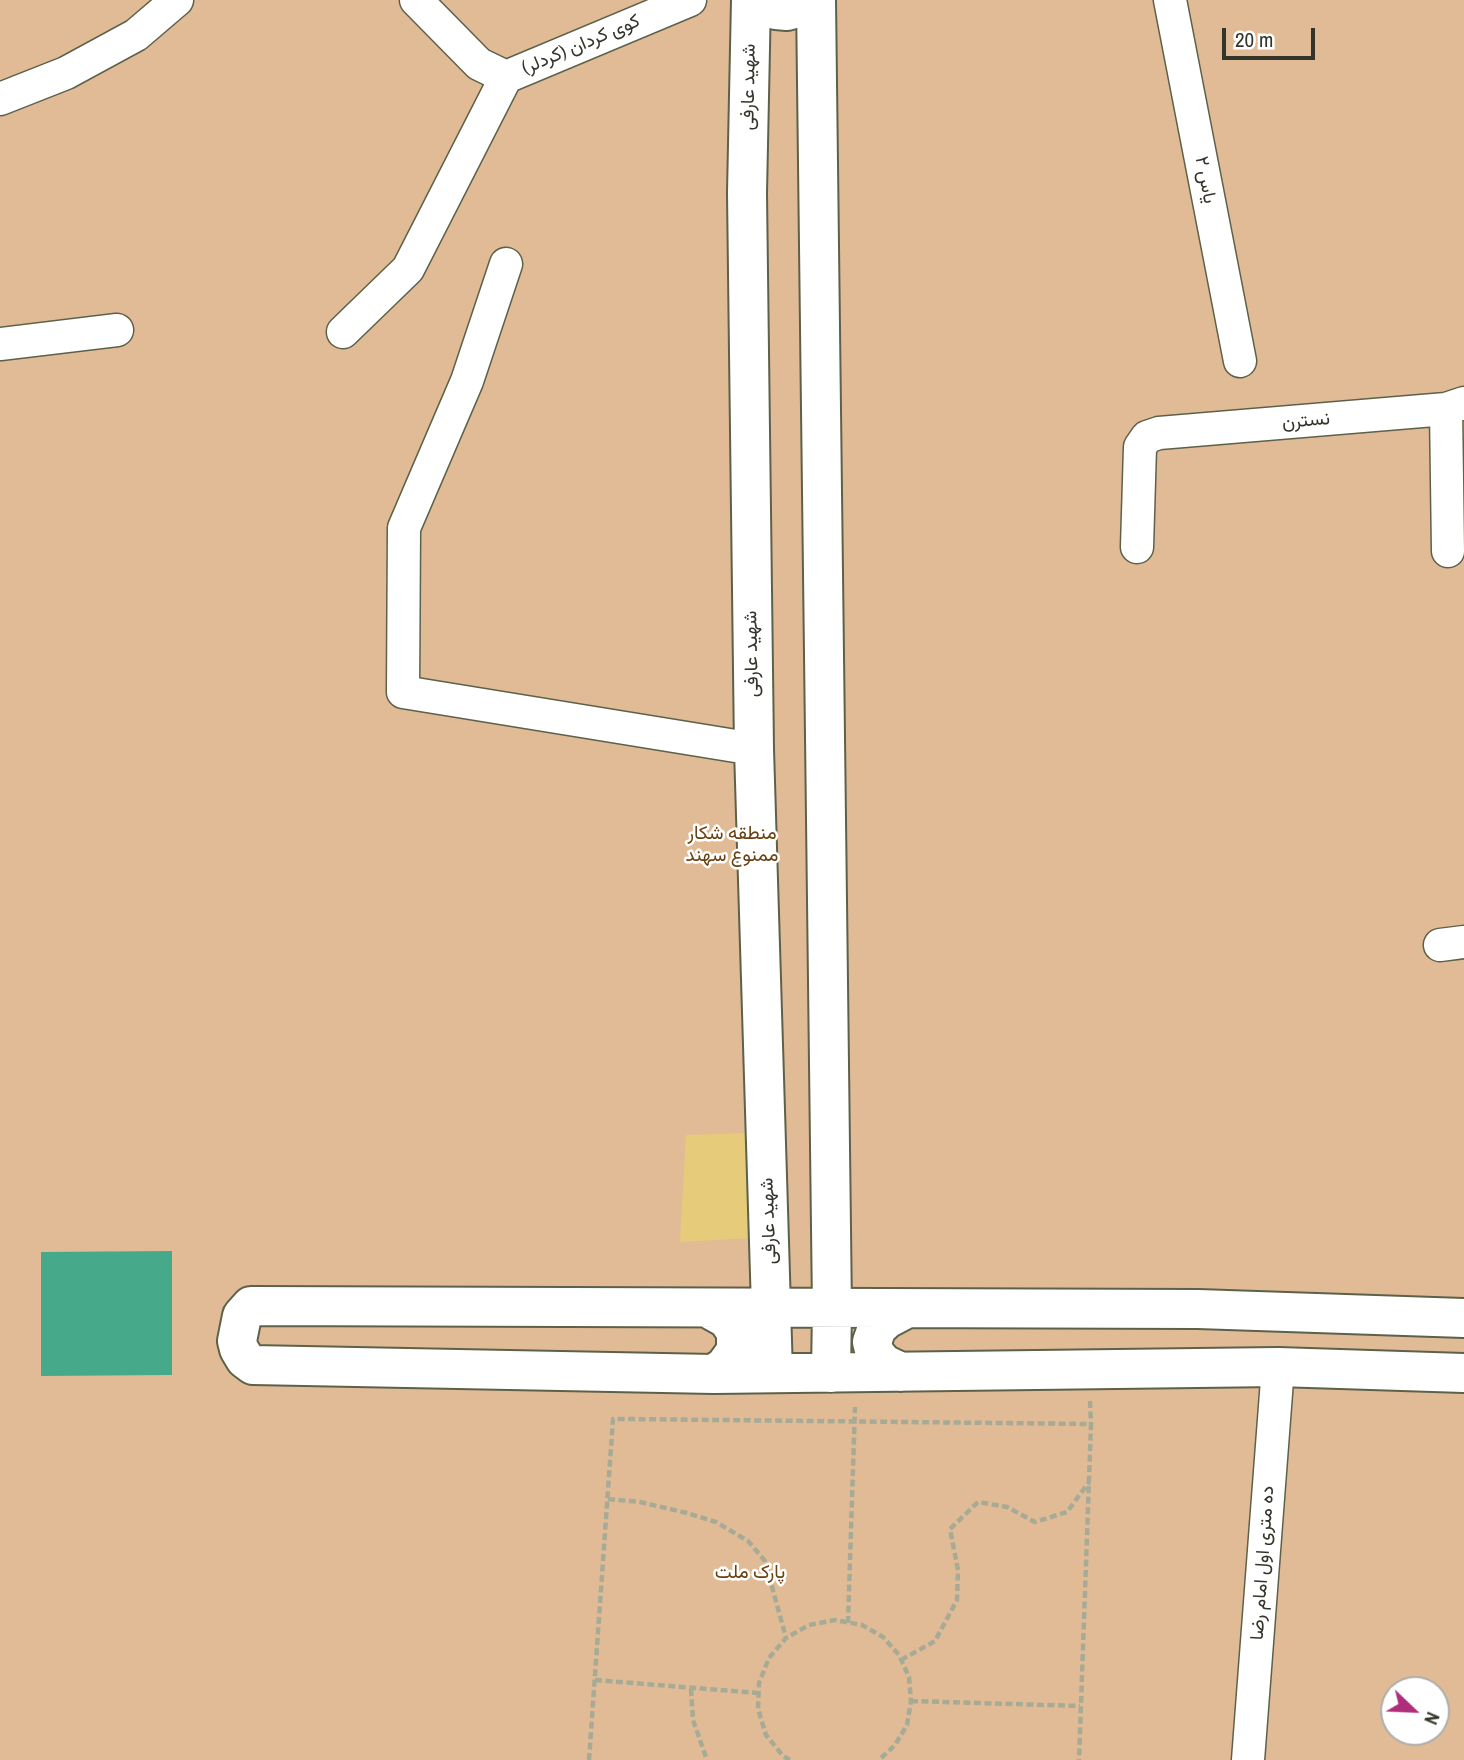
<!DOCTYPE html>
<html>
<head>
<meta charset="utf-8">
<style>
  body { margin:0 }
  #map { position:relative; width:1464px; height:1760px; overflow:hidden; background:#e1e7cc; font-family:"Archivo Narrow",sans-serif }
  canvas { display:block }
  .north { position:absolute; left:1380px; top:1676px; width:70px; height:70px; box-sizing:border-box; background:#fff; border:2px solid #adaeaa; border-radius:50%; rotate:113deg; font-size:19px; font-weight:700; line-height:28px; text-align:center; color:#33352b }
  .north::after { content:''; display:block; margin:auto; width:24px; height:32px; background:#ae2e7c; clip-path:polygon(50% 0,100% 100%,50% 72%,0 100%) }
  .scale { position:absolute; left:1222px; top:28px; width:93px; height:32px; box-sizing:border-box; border:4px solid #33352b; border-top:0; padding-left:9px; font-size:21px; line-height:24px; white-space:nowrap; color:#33352b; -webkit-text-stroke:5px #fff; paint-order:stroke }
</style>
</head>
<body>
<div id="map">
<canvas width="1464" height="1760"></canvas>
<div class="north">N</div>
<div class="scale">20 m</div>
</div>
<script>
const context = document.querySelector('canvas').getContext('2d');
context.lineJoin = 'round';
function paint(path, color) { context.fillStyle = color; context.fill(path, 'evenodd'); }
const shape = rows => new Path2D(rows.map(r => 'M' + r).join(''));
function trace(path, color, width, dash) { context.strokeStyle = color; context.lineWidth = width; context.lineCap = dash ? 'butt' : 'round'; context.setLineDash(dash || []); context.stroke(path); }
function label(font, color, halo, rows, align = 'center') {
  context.font = font + ' "Archivo Narrow",Vazirmatn,sans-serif'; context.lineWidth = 5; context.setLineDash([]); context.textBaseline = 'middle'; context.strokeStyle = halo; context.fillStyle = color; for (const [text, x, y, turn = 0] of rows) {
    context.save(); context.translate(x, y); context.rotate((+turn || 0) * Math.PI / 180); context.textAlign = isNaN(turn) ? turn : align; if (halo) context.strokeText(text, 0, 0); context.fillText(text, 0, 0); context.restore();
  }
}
paint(shape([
  [0,0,1464,0,1464,1760,0,1760],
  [1394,1690,1436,1690,1436,1732,1394,1732]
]), '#e1bb96');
paint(shape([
  [172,1251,172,1375,41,1376,41,1252]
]), '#46aa8a');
paint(shape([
  [749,1133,750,1238,680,1242,686,1135]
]), '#e6cb7a');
const minor = shape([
  [416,0,479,64,506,77,690,0],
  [1170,0,1240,361],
  [0,99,66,73,136,35,177,0],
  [506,264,467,381,404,528,403,692,754,749],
  [343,332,408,269,506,77],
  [0,344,117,330],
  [1446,409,1448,551],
  [1137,547,1140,447,1147,437,1159,433,1446,409,1464,403],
  [1440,945,1464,942],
  [1248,1760,1278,1367]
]);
const tertiary = shape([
  [751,0,747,193,754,749,773,1373],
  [759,0,776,10,787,11,797,8,809,0],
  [816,0,832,1309,831,1373],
  [709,1309,727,1319,736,1332,736,1351,725,1366,714,1374],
  [1464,1318,1198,1309,251,1306,242,1316,237,1341,239,1349,245,1359,253,1365,714,1374,1278,1367,1464,1373],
  [901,1372,884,1364,875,1354,872,1342,877,1328,887,1319,906,1309]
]);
trace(minor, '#5c614a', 35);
trace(tertiary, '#5c614a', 42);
trace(shape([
  [1090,1401,1091,1424],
  [608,1499,640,1502,687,1513,716,1522,748,1541,765,1561,786,1638],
  [848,1623,855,1407],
  [901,1660,935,1641,957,1600,958,1570,950,1529,978,1502,1007,1507,1035,1522,1067,1512,1089,1482],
  [595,1680,758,1693],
  [691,1689,693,1720,707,1760],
  [911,1701,1080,1706],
  [589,1760,613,1419,626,1419,1091,1424,1079,1760],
  [790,1760,783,1756,766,1735,758,1709,759,1683,769,1658,786,1638,809,1625,835,1620,862,1625,883,1637,899,1655,909,1677,911,1701,907,1725,895,1745,879,1760]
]), '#a7ab96', 4.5, [7, 3.5]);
trace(minor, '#fff', 32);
trace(tertiary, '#fff', 38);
label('19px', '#33352b', '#fff', [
  ["کوی کردان (کردلر)",581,45,-23],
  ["شهید عارفی",749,87,-89],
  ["یاس ۲",1205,180,79],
  ["نسترن",1306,421,-5],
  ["شهید عارفی",752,654,-91],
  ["شهید عارفی",769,1221,-92],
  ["ده متری اول امام رضا",1263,1563,-86]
]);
label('19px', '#694112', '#fff', [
  ["منطقه شکار",732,834],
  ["ممنوع سهند",732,856],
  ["پارک ملت",750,1573]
]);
</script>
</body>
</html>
